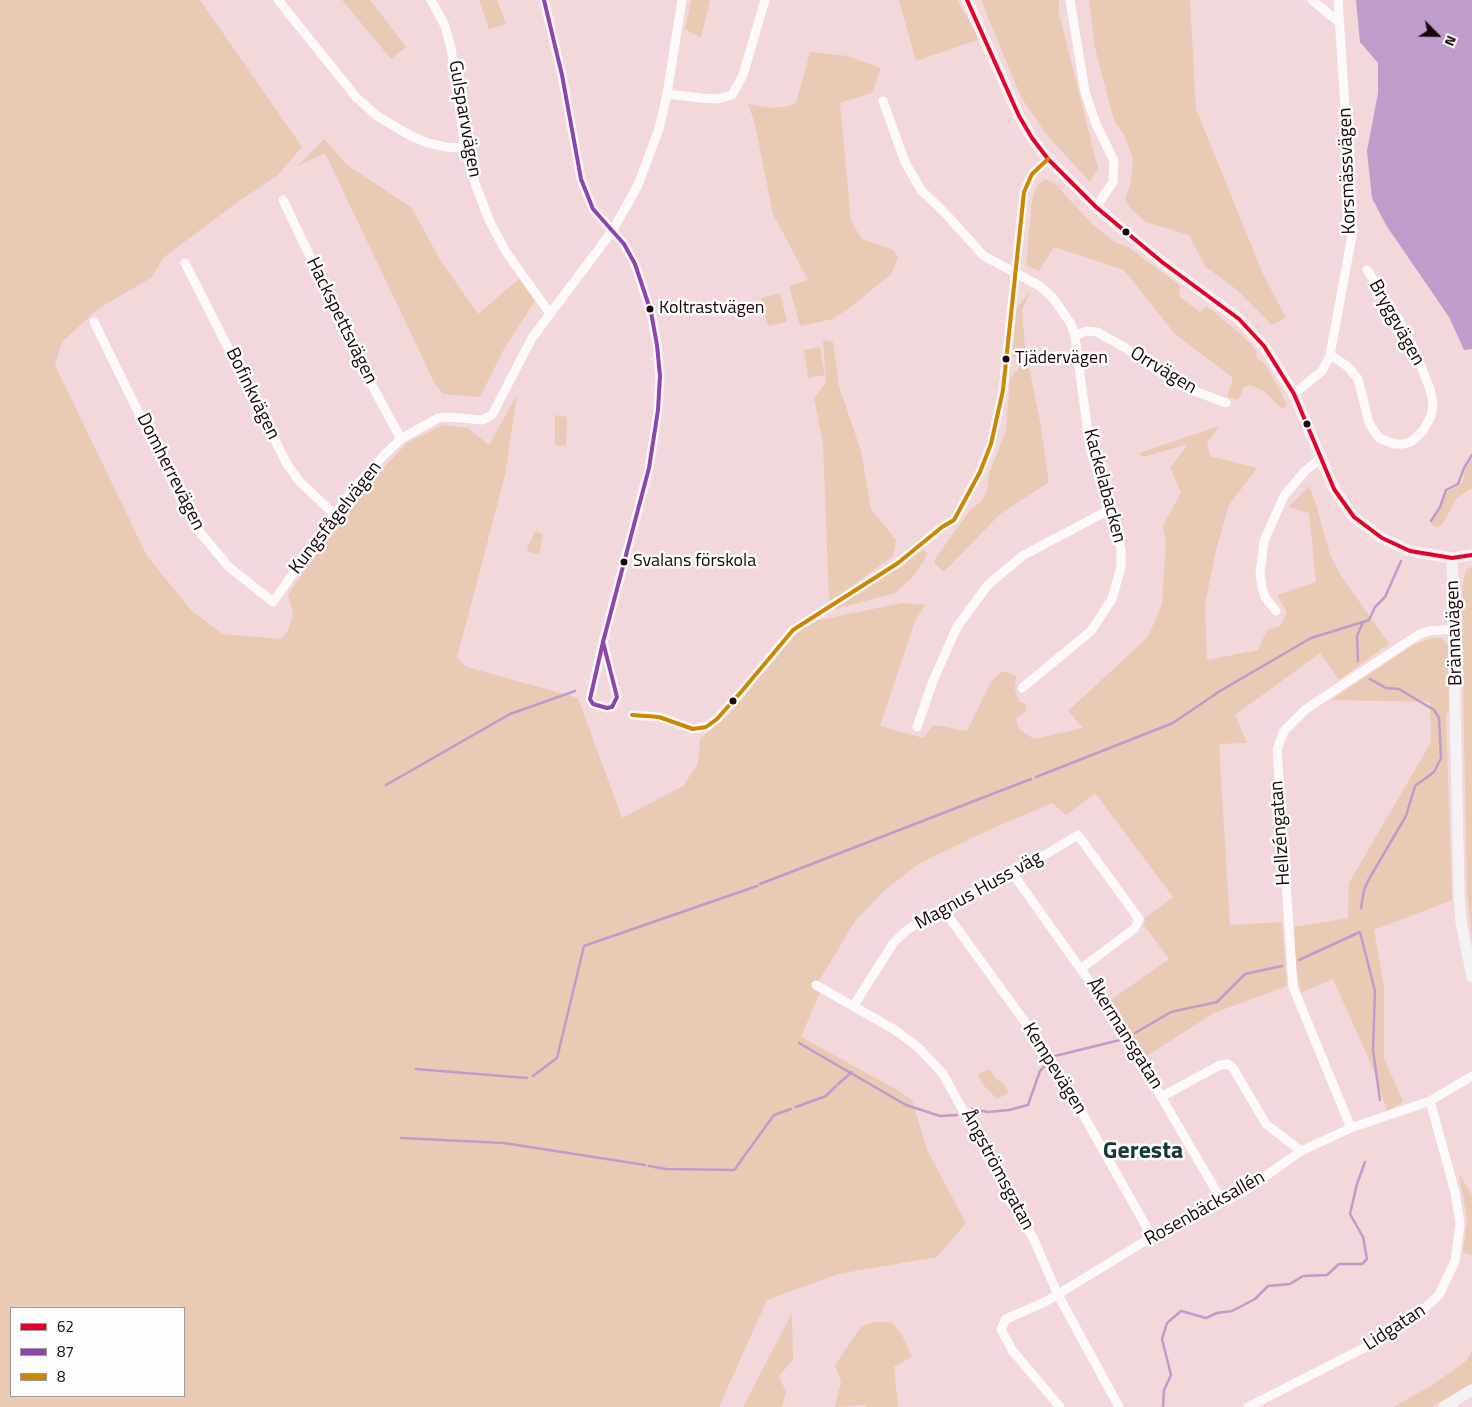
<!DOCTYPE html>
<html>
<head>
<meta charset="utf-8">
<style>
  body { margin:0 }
  #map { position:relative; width:1472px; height:1407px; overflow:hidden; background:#f2d8db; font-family:"Titillium Web",sans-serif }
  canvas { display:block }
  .legend { position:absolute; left:10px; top:1307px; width:175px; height:90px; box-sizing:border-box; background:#fdfdfd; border:1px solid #a29b9c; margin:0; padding:6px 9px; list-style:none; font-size:15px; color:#19070a }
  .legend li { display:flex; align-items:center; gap:10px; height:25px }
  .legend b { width:25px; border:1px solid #a29b9c }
  .north { position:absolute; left:1412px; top:10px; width:50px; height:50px; -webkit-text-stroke:4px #fdfdfd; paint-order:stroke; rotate:113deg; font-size:14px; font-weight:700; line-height:20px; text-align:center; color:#19070a }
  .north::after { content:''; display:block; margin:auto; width:18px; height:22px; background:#19070a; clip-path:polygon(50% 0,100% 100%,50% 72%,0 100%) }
</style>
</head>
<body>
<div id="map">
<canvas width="1472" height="1407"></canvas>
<ul class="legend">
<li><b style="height:6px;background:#e4002b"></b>62</li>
<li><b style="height:6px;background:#8e44ad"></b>87</li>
<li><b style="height:6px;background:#cb8602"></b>8</li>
</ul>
<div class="north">N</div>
</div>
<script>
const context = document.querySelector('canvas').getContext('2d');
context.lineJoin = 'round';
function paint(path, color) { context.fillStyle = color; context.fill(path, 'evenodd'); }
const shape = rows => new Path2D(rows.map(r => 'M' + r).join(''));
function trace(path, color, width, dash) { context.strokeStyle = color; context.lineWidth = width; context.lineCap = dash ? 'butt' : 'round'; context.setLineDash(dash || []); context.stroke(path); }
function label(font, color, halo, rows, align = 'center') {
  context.font = font + ' "Titillium Web",sans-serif'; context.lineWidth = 5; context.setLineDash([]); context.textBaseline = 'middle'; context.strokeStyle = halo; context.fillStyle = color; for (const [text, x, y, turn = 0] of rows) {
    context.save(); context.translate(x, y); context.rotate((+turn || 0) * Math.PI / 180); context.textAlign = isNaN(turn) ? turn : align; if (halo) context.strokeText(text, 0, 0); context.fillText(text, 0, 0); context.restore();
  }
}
paint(shape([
  [0,0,200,0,302,147,277,176,239,201,163,258,152,277,98,309,62,342,55,365,147,556,191,610,222,634,281,639,288,631,293,613,288,595,346,507,407,443,443,425,468,428,489,445,517,395,505,475,457,658,467,667,578,698,622,818,683,786,698,764,700,739,734,709,786,643,801,629,819,620,902,603,925,605,915,621,880,726,923,738,934,725,967,731,991,682,1002,671,1016,676,1015,689,1019,702,1025,704,1027,710,1016,719,1019,729,1034,739,1083,728,1068,711,1148,637,1162,604,1166,543,1163,526,1181,492,1170,468,1188,444,1143,457,1139,453,1219,426,1207,443,1210,456,1257,468,1229,505,1216,550,1205,604,1207,660,1258,650,1267,630,1280,626,1287,613,1277,595,1316,582,1309,513,1289,507,1309,486,1316,504,1330,555,1340,574,1389,644,1339,680,1320,653,1235,715,1247,743,1219,744,1230,925,1282,922,1287,986,1214,1013,1145,1057,1108,1002,1169,959,1144,925,1145,918,1173,897,1095,793,1066,815,1052,803,991,829,920,863,884,891,855,921,819,981,820,992,801,1037,894,1088,912,1100,928,1152,966,1223,937,1257,838,1274,767,1300,719,1407,0,1407],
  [11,1308,184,1308,184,1396,11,1396],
  [342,0,370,0,406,47,391,59],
  [479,0,497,0,506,24,489,29],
  [691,0,710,0,701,38,685,29],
  [899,0,957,0,980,39,916,61],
  [981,0,1059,0,1059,13,1098,168,1090,182,1046,134,1021,97],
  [1089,0,1190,0,1196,109,1263,274,1286,318,1272,325,1237,290,1205,266,1189,235,1146,222,1131,209,1125,200,1131,182,1133,159,1124,135,1114,120,1095,48],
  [810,52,847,56,881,68,872,93,840,103,851,221,862,239,894,250,898,258,891,274,856,303,833,319,800,326,789,286,808,280,773,214,755,124,748,104,772,108,788,106,796,103],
  [324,139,347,165,412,208,439,258,478,314,519,279,535,301,504,349,480,397,443,394,435,384,325,153,298,166],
  [1045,179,1055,184,1093,225,1116,243,1128,247,1181,286,1179,290,1180,297,1200,312,1207,306,1244,337,1256,351,1257,358,1266,365,1287,404,1285,408,1281,408,1264,391,1251,385,1244,387,1238,400,1227,397,1233,378,1175,334,1124,270,1054,247,1039,271,1026,265,1032,200,1037,186],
  [1030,292,1022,311,1025,346,1040,422,1049,482,1000,514,944,572,935,564,935,559,970,510,981,502,987,491,989,473,1006,431,1010,378,1019,368,1020,359,1012,356,1017,307],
  [780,293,787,322,768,326,761,298],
  [823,340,833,342,839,386,861,451,871,509,896,540,893,556,833,600,829,599,823,444,814,398,826,382],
  [820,347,825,375,808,378,804,350],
  [555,415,567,417,566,446,555,445],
  [1472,459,1472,488,1457,498,1442,525,1436,527,1431,525,1447,492,1462,483,1466,468],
  [535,531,543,534,539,555,527,551,527,549],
  [923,549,928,554,913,577,895,593,832,610],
  [1472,567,1472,939,1467,892,1462,632,1463,583,1466,570],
  [1433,638,1442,638,1448,645,1449,710,1446,716,1452,900,1374,930,1384,986,1384,1058,1403,1102,1387,1111,1374,1071,1333,979,1301,993,1296,968,1294,927,1348,918,1349,883,1431,742,1430,702,1331,700,1413,645],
  [989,1069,997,1080,1003,1082,1009,1093,997,1099,984,1086,977,1075],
  [1459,1174,1472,1195,1472,1255,1463,1253,1467,1218],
  [792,1313,793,1360,779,1376,786,1392,782,1407,743,1407],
  [874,1322,891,1322,901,1333,912,1357,894,1367,898,1407,866,1407,865,1405,835,1407,841,1382,835,1365,861,1327],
  [1472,1351,1472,1383,1432,1407,1393,1407,1434,1384,1466,1361]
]), '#e9cab5');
paint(shape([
  [1356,0,1472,0,1472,349,1464,350,1449,317,1386,225,1372,198,1367,151,1378,93,1378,63,1360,42]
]), '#bf9cca');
trace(shape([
  [1431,521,1440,507,1446,490,1458,484,1464,468,1472,455],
  [1358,661,1357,636,1363,622,1369,620,1375,607,1385,597,1401,561],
  [1036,777,1173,723,1220,691,1311,638,1363,622],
  [386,785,510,714,575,691],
  [760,884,1031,779],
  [1361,908,1364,890,1369,879,1406,816,1415,786,1434,772,1441,758,1439,718,1434,710,1399,689,1386,688,1370,679],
  [1299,960,1360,932,1375,991,1373,1050,1380,1100],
  [1135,1033,1171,1012,1217,1002,1245,974,1282,966],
  [799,1043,906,1105,940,1116,957,1115],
  [1055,1056,1120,1040],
  [416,1069,527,1078],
  [533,1076,557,1058,584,946,757,886],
  [838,1084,852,1072],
  [796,1107,826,1096,836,1086],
  [972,1109,988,1112,1009,1110,1028,1105,1040,1071,1046,1064],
  [401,1138,504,1143,645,1165],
  [649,1166,666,1169,734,1170,736,1168],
  [737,1166,774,1115,791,1109],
  [1163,1407,1164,1390,1171,1375,1162,1339,1167,1323,1181,1311,1206,1318,1217,1313,1232,1311,1255,1299,1268,1286,1290,1284,1303,1276,1327,1275,1339,1264,1362,1264,1367,1259,1363,1237,1350,1214,1357,1184,1365,1162]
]), '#bf9cca', 2.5);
trace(shape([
  [278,0,356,97,377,116,411,136,428,143,446,147,465,148],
  [431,0,445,26,451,48,465,148,476,186,490,222,506,252,549,312],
  [544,0,562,75,581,179,593,209,624,244,635,264,651,312,657,345,660,376,658,410,649,468,603,642,617,697,612,707,607,708,593,704,590,699,603,642],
  [1070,0,1085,92,1096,124,1114,161,1113,182,1096,207],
  [1312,0,1339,22],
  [667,94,701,98,717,99,732,95,743,75,765,0],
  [883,101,905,162,921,190,943,211,984,256,1040,286,1053,298,1071,324,1075,336,1090,449,1116,531,1121,549,1121,567,1112,599,1091,631,1022,688],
  [283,200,368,378,401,439],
  [185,263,287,464,299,481,334,514],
  [94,322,182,501,198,530,229,567,273,602,351,492,383,456,401,439,438,418,449,417,482,420,492,415,532,338,613,230,638,185,659,129,667,94,682,0],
  [1075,336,1086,331,1097,332,1124,347,1179,385,1226,403],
  [1330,355,1347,366,1358,379,1369,423,1379,438,1394,444,1403,444,1411,442,1423,431,1431,416,1433,404,1430,389,1415,351,1399,320,1367,270],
  [1294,394,1322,371,1330,355,1353,230,1338,0],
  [1276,611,1265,597,1262,587,1260,573,1264,541,1284,496,1304,472,1321,458],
  [632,715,659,717,693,729,706,727,717,719,741,692,793,630,898,563,942,527,954,520,980,472,991,444,1003,390,1024,192,1032,174,1048,159],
  [917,727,933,681,957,627,987,586,1022,556,1109,510],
  [1013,874,1114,1016,1222,1201],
  [943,909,1038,1040,1066,1084,1152,1237],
  [816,985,895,1030,919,1048,943,1074,1034,1240,1058,1295,1119,1407],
  [854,1005,894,942,907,930,932,914,1013,874,1078,835,1139,919,1135,928,1082,968],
  [1163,1096,1220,1065,1228,1064,1233,1068,1266,1124,1301,1151],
  [1351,1128,1293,987,1277,749,1284,731,1306,709,1418,635,1428,631,1454,629],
  [1060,1407,1012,1350,1001,1329,1006,1319,1045,1302,1152,1237,1243,1192,1301,1151,1351,1128,1430,1101,1472,1076],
  [1248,1407,1374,1343,1406,1325,1439,1295,1455,1261,1460,1224,1455,1192,1430,1101]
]), '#fdf9fa', 9);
trace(shape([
  [967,0,1019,116,1032,138,1048,159,1096,207,1162,262,1239,319,1264,346,1294,394,1334,489,1354,517,1382,538,1410,551,1452,558,1472,555],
  [1452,558,1459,894,1461,922,1472,977],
  [1444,1407,1472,1390]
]), '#f5f2f4', 11);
trace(shape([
  [967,0,1019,116,1032,138,1048,159,1096,207,1162,262,1239,319,1264,346,1294,394,1334,489,1354,517,1382,538,1410,551,1452,558,1472,555]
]), '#e4002b', 4);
trace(shape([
  [544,0,562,75,581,179,593,209,624,244,635,264,651,312,657,345,660,376,658,410,649,468,603,642,617,697,612,707,607,708,593,704,590,699,603,642]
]), '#8e44ad', 4);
trace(shape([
  [632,715,659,717,693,729,706,727,717,719,741,692,793,630,898,563,942,527,954,520,980,472,991,444,1003,390,1024,192,1032,174,1048,159]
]), '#cb8602', 4);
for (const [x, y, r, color] of [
  [1126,232,4.5,"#19070a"],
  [650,309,4.5,"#19070a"],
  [1006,359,4.5,"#19070a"],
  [1307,424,4.5,"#19070a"],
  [624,562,4.5,"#19070a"],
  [733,701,4.5,"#19070a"]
]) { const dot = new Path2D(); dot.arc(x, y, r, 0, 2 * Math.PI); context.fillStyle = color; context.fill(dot); trace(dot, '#fdfdfd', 2); }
label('18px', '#19070a', '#fdfdfd', [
  ["Koltrastvägen",659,309],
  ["Tjädervägen",1015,359],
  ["Svalans förskola",633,562]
], 'left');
label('19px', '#19070a', '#fdfdfd', [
  ["Gulsparvvägen",464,119,80],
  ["Korsmässvägen",1348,171,-92],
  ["Hackspettsvägen",341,321,64],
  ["Bryggvägen",1396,323,61],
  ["Orrvägen",1163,371,31],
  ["Bofinkvägen",252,394,64],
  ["Domherrevägen",170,472,63],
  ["Kackelabacken",1104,486,75],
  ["Kungsfågelvägen",336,518,-52],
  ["Brännavägen",1455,633,-92],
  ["Hellzéngatan",1281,833,-94],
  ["Magnus Huss väg",979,891,-29],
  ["Åkermansgatan",1124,1034,58],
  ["Kempevägen",1054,1069,58],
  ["Ångströmsgatan",997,1170,62],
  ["Rosenbäcksallén",1205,1209,-29],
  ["Lidgatan",1395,1328,-33]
]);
label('bold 24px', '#163837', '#fdfdfd', [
  ["Geresta",1143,1152]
]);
</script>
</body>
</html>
